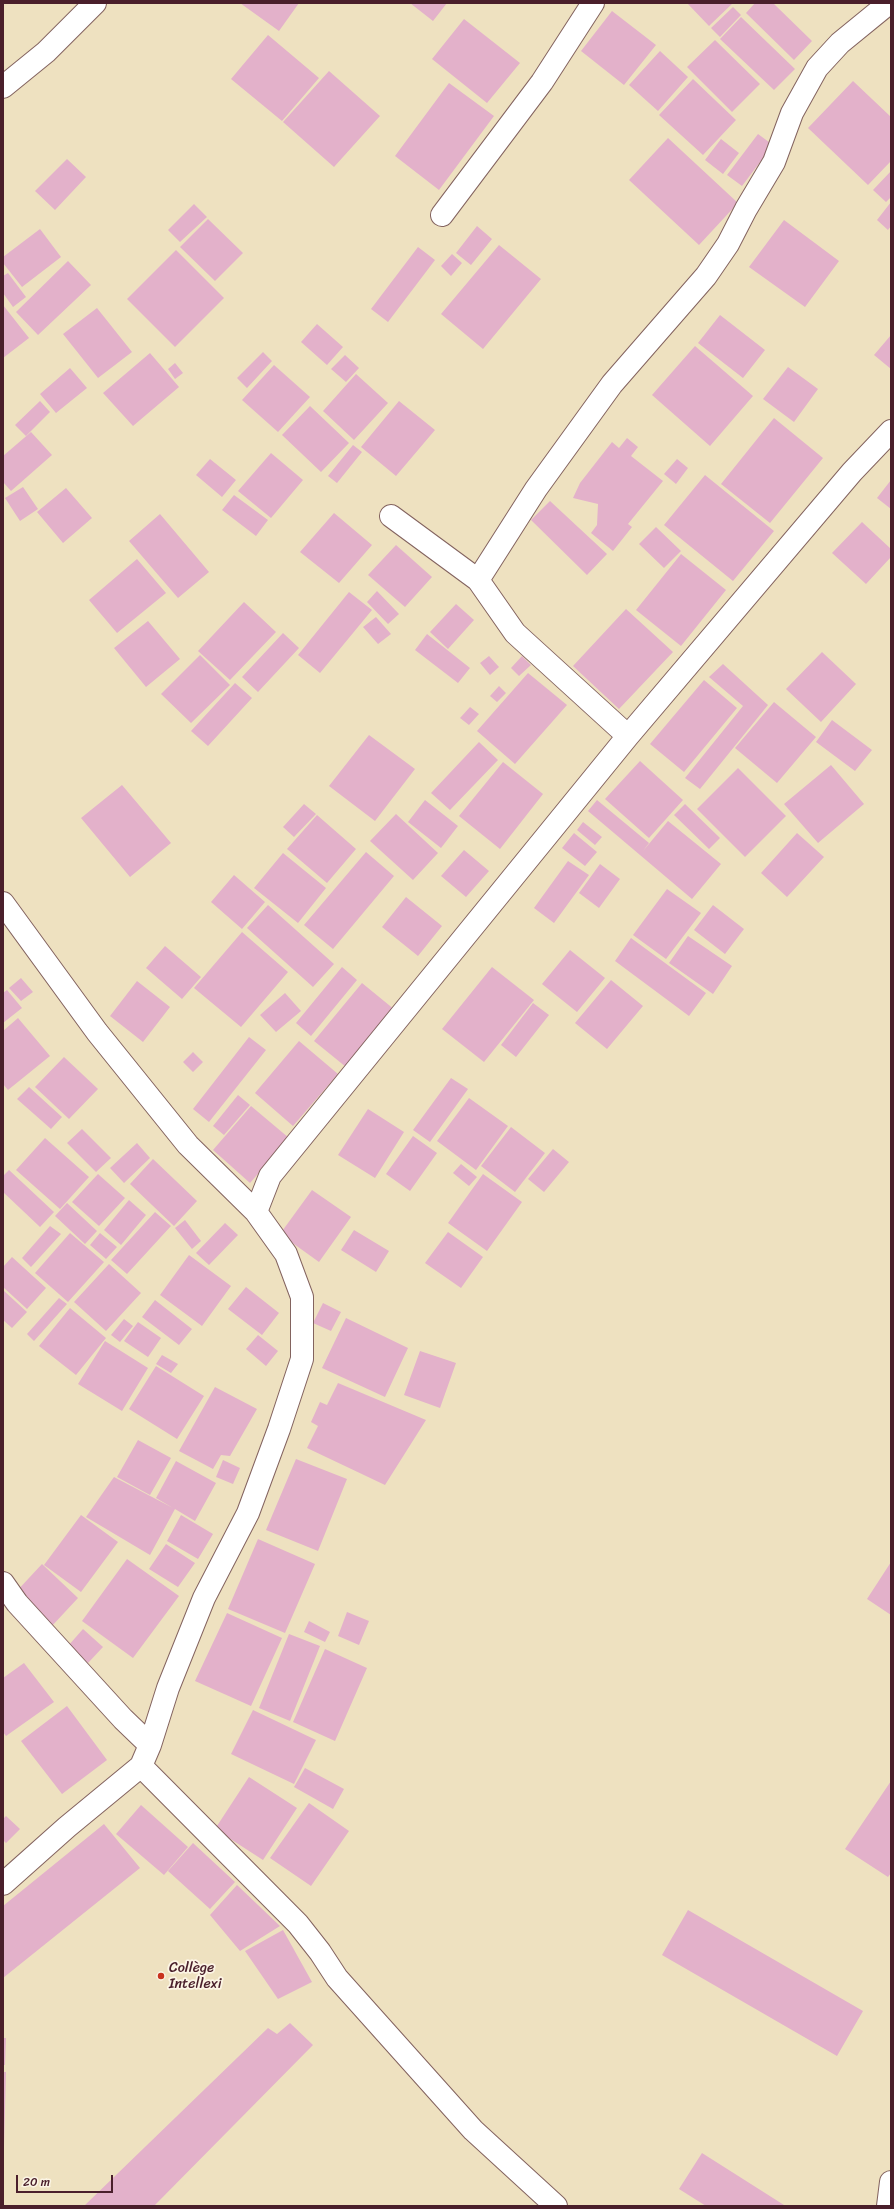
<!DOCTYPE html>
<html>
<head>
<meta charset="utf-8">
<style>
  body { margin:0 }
  #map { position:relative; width:894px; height:2209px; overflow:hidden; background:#eee1c0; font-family:Sriracha,sans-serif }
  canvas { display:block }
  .frame { position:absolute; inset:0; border:4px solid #4a1f2b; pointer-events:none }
  .scale { position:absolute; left:16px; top:2175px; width:97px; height:18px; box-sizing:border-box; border:2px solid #4a1f2b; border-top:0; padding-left:5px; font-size:12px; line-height:14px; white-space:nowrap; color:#4a1f2b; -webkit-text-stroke:3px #fcf5e5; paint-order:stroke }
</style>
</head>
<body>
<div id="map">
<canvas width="894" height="2209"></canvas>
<div class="frame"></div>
<div class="scale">20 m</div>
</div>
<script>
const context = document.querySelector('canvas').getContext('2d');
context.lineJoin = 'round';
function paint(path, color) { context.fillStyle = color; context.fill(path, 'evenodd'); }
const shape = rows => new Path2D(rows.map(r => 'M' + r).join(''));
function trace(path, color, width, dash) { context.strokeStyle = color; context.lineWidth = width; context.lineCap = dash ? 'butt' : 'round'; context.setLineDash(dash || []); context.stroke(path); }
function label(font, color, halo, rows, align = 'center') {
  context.font = font + ' Sriracha,sans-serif'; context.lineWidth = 3.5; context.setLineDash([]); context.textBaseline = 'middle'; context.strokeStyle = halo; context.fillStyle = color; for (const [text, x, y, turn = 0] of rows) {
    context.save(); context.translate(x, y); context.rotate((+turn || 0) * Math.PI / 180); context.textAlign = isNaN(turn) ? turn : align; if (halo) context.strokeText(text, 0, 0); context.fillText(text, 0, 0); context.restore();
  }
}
paint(shape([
  [240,3,299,3,279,31],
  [410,3,447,3,433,21],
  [687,3,733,3,709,26],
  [755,3,773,3,812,41,794,60,746,13],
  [733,7,741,15,720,37,711,28],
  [612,11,656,45,624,85,581,51],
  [741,17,795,69,774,90,720,39],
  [464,19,520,63,487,103,432,59],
  [268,35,319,78,282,121,231,79],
  [715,40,760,84,732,112,687,67],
  [660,51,688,77,658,111,629,85],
  [329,71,380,116,334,167,283,122],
  [693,79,736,120,703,155,659,115],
  [853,81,891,117,891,161,868,185,808,128],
  [449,83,494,116,439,190,395,156],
  [758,134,773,145,742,186,727,175],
  [668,138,738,203,699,245,629,180],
  [721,139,739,153,723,174,705,160],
  [67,159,86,177,55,210,35,191],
  [891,171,891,197,886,202,873,190],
  [891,202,891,226,888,230,877,220],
  [194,204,207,217,180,242,168,230],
  [208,219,243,253,215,281,180,247],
  [784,220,839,261,805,307,749,267],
  [477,226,492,239,471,265,456,253],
  [40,229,61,257,22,287,3,263,3,257],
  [499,245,541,279,483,349,441,314],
  [418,247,435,260,388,322,371,309],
  [176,250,224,298,175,347,127,299],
  [452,254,462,263,451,276,441,266],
  [68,261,91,285,38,335,16,312],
  [8,273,26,297,13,307,3,293,3,276],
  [3,305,29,338,3,358],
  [97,308,132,352,98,378,63,334],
  [720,315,765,350,743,378,698,343],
  [317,324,343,347,327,365,301,342],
  [891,335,891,369,874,355],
  [695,346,753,396,710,446,652,395],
  [263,352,272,361,247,388,237,378],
  [150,353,179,387,133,426,103,393],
  [345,355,359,368,346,382,331,369],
  [175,363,183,373,175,379,168,369],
  [274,365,310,397,278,432,242,400],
  [788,367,818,389,794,422,763,399],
  [70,368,87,388,56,413,40,394],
  [356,374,388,403,354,440,323,411],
  [40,401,50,412,26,436,15,425],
  [399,401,435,430,396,476,361,447],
  [310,406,349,443,321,472,282,435],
  [774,418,823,458,770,523,721,484],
  [31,432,52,455,11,491,3,482,3,456],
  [627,438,638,447,631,456,663,481,628,524,632,527,613,551,591,533,597,525,598,504,573,498,580,483,612,442,619,448],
  [353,445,362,452,337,483,328,476],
  [271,453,303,480,271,518,238,491],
  [210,459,236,480,222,497,196,475],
  [677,459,688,468,676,484,664,474],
  [705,475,774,531,733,581,664,525],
  [891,480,891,509,877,498],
  [23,487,38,509,20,521,5,498],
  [66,488,92,518,63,543,37,512],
  [234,495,268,520,256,536,222,510],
  [550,501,607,554,587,575,531,520],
  [334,513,372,545,339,583,300,552],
  [160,514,209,572,178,598,129,541],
  [862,522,891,549,891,557,866,584,832,553],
  [656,527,681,551,664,568,639,544],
  [396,545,432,577,405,607,368,575],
  [681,554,726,590,681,646,636,610],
  [137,559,166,593,117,633,89,600],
  [377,591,399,614,388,624,367,602],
  [349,592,372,610,320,673,298,655],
  [244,602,276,632,230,680,198,651],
  [456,604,474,620,448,649,430,632],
  [626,609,673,652,619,709,573,666],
  [376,617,391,634,378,644,363,627],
  [148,621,180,659,146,687,114,648],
  [283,633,299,648,258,692,242,677],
  [427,634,470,668,458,683,415,650],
  [822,652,856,684,821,722,786,689],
  [200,655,230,685,191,723,161,694],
  [489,656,499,667,490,675,480,663],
  [522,656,531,665,519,676,511,668],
  [723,664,768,705,700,789,685,778,743,706,709,677],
  [528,673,567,705,515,764,477,731],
  [704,680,737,708,684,772,650,744],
  [235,683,252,698,208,746,191,731],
  [499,686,506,693,497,702,490,696],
  [774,702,816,737,777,783,735,748],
  [470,707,479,714,469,725,460,718],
  [832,720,872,750,855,771,816,742],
  [369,735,415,769,375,821,329,786],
  [479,742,498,760,450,810,431,793],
  [640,761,683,800,649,838,605,799],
  [503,762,543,794,500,849,459,816],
  [831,765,864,804,818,843,784,804],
  [738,768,786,816,745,857,697,809],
  [122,785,171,843,130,877,81,818],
  [425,800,458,826,441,848,408,822],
  [597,800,649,843,643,851,668,821,721,864,692,899,588,811],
  [304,804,316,814,294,837,283,827],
  [685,804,720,838,709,849,674,815],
  [396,814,438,853,413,880,370,841],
  [317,815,356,849,327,883,287,849],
  [583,822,602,837,595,845,577,830],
  [574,833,597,852,585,866,562,848],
  [797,833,824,857,787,897,761,873],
  [464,850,489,871,466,897,441,876],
  [366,852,394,876,333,949,304,925],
  [283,853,326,888,298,923,254,888],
  [568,861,589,875,554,923,534,908],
  [600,864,620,879,599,908,579,893],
  [234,875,265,902,242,929,211,902],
  [667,889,701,913,666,959,633,935],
  [406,897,442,926,418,956,382,927],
  [268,905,334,964,313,987,247,928],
  [713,905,744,929,725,954,694,930],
  [242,932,288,972,241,1027,194,988],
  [688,936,732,966,713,994,669,963],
  [631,938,706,993,689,1016,615,961],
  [165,946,201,977,182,999,146,968],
  [570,950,605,978,577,1012,542,984],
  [342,967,357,980,311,1036,296,1023],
  [492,967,534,1000,484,1062,442,1029],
  [21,978,33,992,21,1001,9,988],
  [611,980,643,1006,607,1049,575,1023],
  [137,981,170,1007,143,1042,110,1016],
  [362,983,395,1010,346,1067,314,1041],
  [7,990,22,1008,3,1023,3,993],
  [285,993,301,1011,276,1032,260,1015],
  [533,1003,549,1015,516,1057,501,1045],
  [18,1018,50,1056,8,1090,3,1084,3,1031],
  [249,1037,266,1050,209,1122,193,1109],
  [299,1041,338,1074,293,1126,255,1093],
  [193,1052,203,1062,193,1072,183,1062],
  [64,1057,98,1089,69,1119,35,1087],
  [451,1078,468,1089,430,1142,413,1130],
  [29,1087,62,1117,51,1129,17,1099],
  [238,1095,250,1105,224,1135,213,1126],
  [469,1098,508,1126,476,1170,437,1141],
  [251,1106,289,1138,250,1183,213,1150],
  [368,1109,404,1132,375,1178,338,1155],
  [511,1127,545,1153,515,1192,481,1166],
  [82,1129,111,1158,96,1172,67,1143],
  [413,1136,437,1153,410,1191,386,1174],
  [45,1138,89,1177,60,1209,16,1170],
  [137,1143,150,1158,124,1183,110,1168],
  [553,1149,569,1162,544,1192,528,1179],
  [153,1159,197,1201,174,1226,130,1184],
  [461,1164,477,1177,469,1186,453,1173],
  [9,1170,54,1212,40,1227,3,1192,3,1176],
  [98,1174,125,1198,99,1226,72,1202],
  [483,1174,522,1202,487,1251,448,1223],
  [312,1190,351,1217,319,1262,280,1234],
  [129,1200,146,1215,121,1245,104,1230],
  [67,1203,97,1231,85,1244,55,1216],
  [155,1212,171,1226,127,1274,111,1260],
  [185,1220,201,1241,192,1249,175,1228],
  [225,1223,238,1235,209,1265,196,1253],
  [50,1226,61,1234,31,1267,22,1258],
  [354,1230,389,1251,376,1272,341,1250],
  [448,1232,483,1257,461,1288,425,1263],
  [70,1233,104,1262,68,1302,35,1273],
  [100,1233,117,1247,106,1259,90,1245],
  [189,1255,231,1286,202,1326,160,1295],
  [12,1257,46,1288,27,1309,3,1287,3,1267],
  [109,1264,141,1293,106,1331,74,1302],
  [246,1287,279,1313,262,1335,228,1309],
  [3,1290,27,1312,12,1328,3,1320],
  [59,1298,67,1304,34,1341,27,1334],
  [155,1300,192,1329,179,1345,142,1317],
  [323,1303,341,1312,331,1331,313,1323],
  [70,1308,106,1338,76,1375,39,1346],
  [346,1318,408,1348,385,1397,322,1368],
  [124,1319,133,1326,120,1342,111,1335],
  [138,1322,161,1338,148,1357,124,1341],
  [258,1335,278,1351,266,1366,246,1349],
  [105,1341,148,1368,122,1411,78,1384],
  [420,1351,456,1363,440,1408,404,1395],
  [162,1355,178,1364,171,1373,156,1364],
  [156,1366,204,1396,177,1439,129,1409],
  [338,1383,426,1420,385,1485,307,1448,318,1426,311,1422,320,1402,327,1405],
  [215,1387,257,1409,230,1456,221,1455,213,1469,179,1451],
  [138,1440,171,1458,150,1495,117,1477],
  [296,1459,347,1479,318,1551,266,1530],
  [223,1460,240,1468,233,1484,216,1477],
  [176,1461,216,1483,195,1521,175,1509,150,1555,86,1517,114,1477,173,1508,156,1498],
  [81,1515,118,1542,81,1592,44,1565],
  [181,1515,213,1534,198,1559,167,1541],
  [258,1539,315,1564,285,1633,228,1609],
  [166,1544,195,1563,178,1587,149,1569],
  [127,1559,179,1596,133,1658,82,1621],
  [891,1562,891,1615,867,1599],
  [42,1564,78,1598,51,1627,15,1593],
  [347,1612,369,1621,359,1645,338,1636],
  [227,1613,282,1638,251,1706,195,1681],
  [309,1621,330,1632,325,1642,304,1632],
  [83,1629,103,1647,88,1663,68,1646],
  [289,1634,320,1646,290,1721,259,1708],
  [325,1649,367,1668,335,1741,293,1722],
  [24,1663,54,1702,6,1736,3,1732,3,1678],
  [67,1706,107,1760,62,1794,21,1741],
  [253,1710,316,1740,294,1784,231,1754],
  [305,1768,344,1789,333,1809,294,1787],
  [249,1777,297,1808,263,1860,215,1829],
  [891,1781,891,1873,888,1877,845,1849],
  [309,1803,349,1831,311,1886,270,1858],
  [141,1805,188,1847,164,1875,116,1834],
  [6,1816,20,1829,6,1843,3,1840,3,1819],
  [104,1824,140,1868,3,1978,3,1906],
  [193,1843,235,1882,210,1909,168,1871],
  [237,1885,280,1926,240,1951,210,1915],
  [688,1910,863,2011,837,2056,662,1955],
  [283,1930,312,1982,278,1999,245,1951],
  [290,2023,313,2045,154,2206,84,2206,268,2028,277,2034],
  [3,2038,6,2038,5,2065,3,2065],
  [3,2072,6,2072,4,2147,3,2147],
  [702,2153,784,2205,783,2206,706,2206,679,2189]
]), '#e3b1ca');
const minor = shape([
  [3,87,46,52,95,3],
  [442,215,542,82,593,3],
  [391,516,478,580,515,633,628,736],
  [478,580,536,489,612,384,706,276,728,244,746,209,774,162,792,113,817,68,840,43,889,3],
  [3,903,97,1032,188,1145,256,1212,286,1254,302,1297,302,1359,279,1429,248,1513,204,1598,168,1688,150,1745,141,1766,67,1827,3,1884],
  [256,1212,270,1176,628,736,852,472,891,431],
  [3,1583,17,1603,123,1719,150,1745],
  [141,1766,298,1924,320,1952,337,1978,473,2130,556,2206],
  [888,2206,891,2182]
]);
trace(minor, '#83635f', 24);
trace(minor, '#fff', 22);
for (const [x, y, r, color] of [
  [161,1976,4,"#c8321e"]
]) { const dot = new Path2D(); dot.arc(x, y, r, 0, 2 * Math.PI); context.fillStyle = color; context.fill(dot); trace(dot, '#fcf5e5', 1.5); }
label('14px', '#4a1f2b', '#fcf5e5', [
  ["Collège",169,1968],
  ["Intellexi",169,1984]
], 'left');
</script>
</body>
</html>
